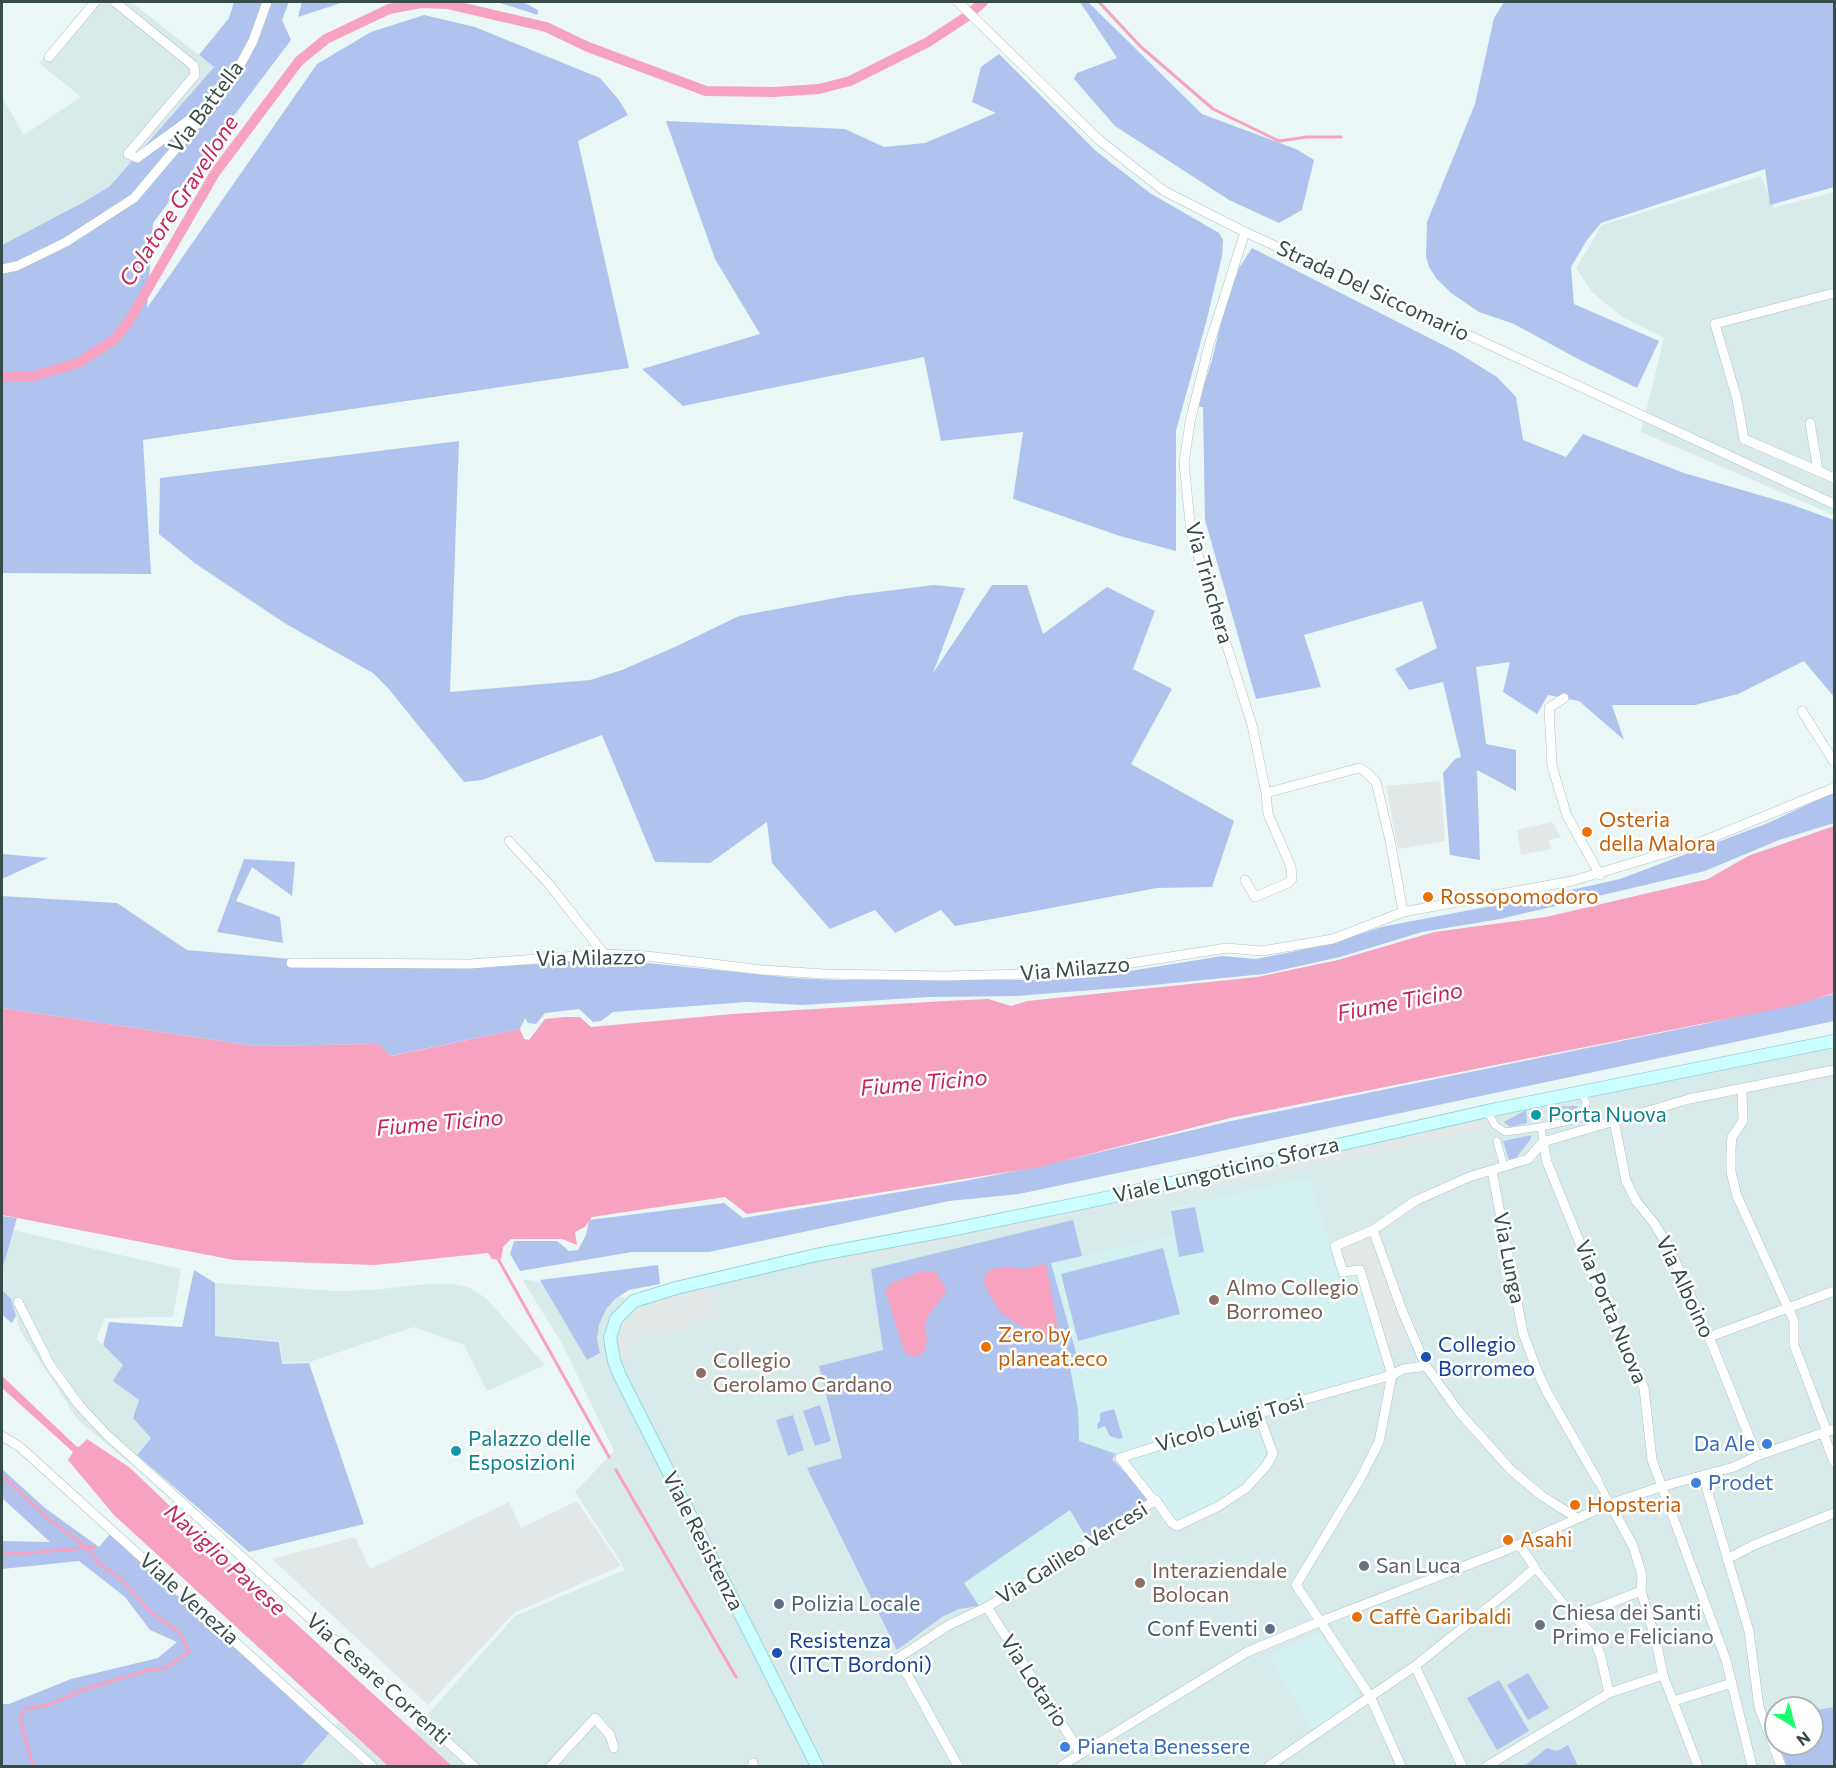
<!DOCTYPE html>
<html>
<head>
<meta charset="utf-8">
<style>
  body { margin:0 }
  #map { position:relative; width:1836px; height:1768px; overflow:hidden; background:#ebf7f6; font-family:Commissioner,sans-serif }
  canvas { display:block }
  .frame { position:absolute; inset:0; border:3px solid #374c49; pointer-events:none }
  .north { position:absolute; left:1764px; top:1696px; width:60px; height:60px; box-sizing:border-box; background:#fff; border:2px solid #afb7b6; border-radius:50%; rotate:143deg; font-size:16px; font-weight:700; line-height:24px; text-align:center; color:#374c49 }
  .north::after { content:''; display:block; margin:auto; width:21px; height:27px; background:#19ff72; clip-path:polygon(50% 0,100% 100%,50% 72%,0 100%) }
</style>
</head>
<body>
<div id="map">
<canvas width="1836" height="1768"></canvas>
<div class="frame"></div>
<div class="north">N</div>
</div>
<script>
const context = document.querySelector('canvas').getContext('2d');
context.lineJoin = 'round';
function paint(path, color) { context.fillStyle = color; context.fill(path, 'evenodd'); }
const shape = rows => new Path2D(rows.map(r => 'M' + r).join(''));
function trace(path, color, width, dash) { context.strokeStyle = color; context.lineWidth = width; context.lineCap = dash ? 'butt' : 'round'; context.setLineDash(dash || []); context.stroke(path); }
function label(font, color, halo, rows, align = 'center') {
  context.font = font + ' Commissioner,sans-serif'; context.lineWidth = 5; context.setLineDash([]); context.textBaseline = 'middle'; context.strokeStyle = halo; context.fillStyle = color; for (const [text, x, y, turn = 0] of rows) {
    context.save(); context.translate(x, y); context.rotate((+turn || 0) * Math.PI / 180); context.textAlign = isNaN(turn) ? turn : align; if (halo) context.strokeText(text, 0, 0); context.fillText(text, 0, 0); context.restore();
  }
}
paint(shape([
  [92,2,131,2,214,67,110,186,82,203,2,245,2,97,24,135,81,97,39,63],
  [1761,176,1774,208,1834,192,1834,515,1641,432,1664,338,1621,316,1592,292,1576,268,1602,225],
  [1834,1048,1834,1766,452,1766,413,1731,515,1616,624,1570,622,1564,575,1492,614,1451,561,1342,522,1279,629,1298,1654,1073],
  [1776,1708,1812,1708,1812,1744,1776,1744],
  [13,1230,181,1269,173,1317,105,1318,96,1339,123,1365,139,1400,151,1438,129,1463,77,1419,20,1330,11,1300,2,1290,2,1270],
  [215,1283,336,1291,373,1290,426,1284,452,1284,468,1287,486,1298,545,1365,487,1391,464,1345,414,1327,310,1362,282,1363,280,1341,215,1336],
  [339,1722,388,1766,301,1766]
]), '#d8ebea');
paint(shape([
  [1309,1178,1340,1280,1358,1274,1389,1373,1118,1455,1079,1441,1078,1410,1068,1358,1077,1355,1051,1263,1171,1236,1166,1209],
  [1249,1423,1267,1451,1263,1462,1222,1503,1176,1523,1125,1461],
  [1070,1509,1087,1539,1007,1593,979,1606,964,1584],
  [1319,1632,1348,1676,1359,1698,1313,1730,1269,1657]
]), '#d3f1f0');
paint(shape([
  [234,2,289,2,282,20,291,40,153,223,147,308,317,64,371,32,424,15,475,27,600,78,619,100,628,115,578,141,629,368,143,440,151,574,2,573,2,245,82,203,110,186,214,67,199,55,229,18],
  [302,2,344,2,298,17],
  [497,2,523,2,538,10,538,15],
  [1080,2,1088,2,1202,114,1296,149,1314,160,1302,210,1279,223,1229,200,1115,126,1074,79,1077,73,1117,58],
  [1504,2,1834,2,1834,187,1770,205,1765,169,1601,223,1587,240,1571,267,1574,304,1659,341,1637,388,1578,359,1514,324,1479,312,1451,293,1436,278,1429,267,1426,256,1427,222,1475,104,1494,18],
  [999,54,1096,151,1150,193,1219,233,1223,240,1222,256,1207,319,1176,431,1176,551,1120,536,1013,499,1023,432,941,441,924,357,683,406,642,369,760,334,715,259,666,121,845,129,884,147,925,143,996,113,972,102,981,67],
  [1252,248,1457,352,1497,377,1516,397,1523,440,1566,457,1583,434,1684,473,1790,504,1834,520,1834,697,1804,661,1738,694,1695,705,1612,705,1624,740,1579,701,1548,695,1537,714,1503,692,1510,662,1476,667,1486,744,1516,750,1516,791,1477,770,1480,860,1450,855,1443,773,1455,759,1461,757,1443,682,1409,690,1395,669,1437,648,1422,601,1304,635,1321,687,1256,699,1205,520,1203,407,1197,407,1212,360,1223,314,1239,268],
  [459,441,450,692,590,680,622,670,677,646,739,616,846,596,934,585,965,588,933,673,992,585,1027,585,1043,634,1107,587,1155,611,1133,669,1172,689,1131,764,1234,821,1212,887,1157,888,955,926,941,910,895,933,875,910,830,929,772,863,767,822,710,863,655,862,602,735,482,780,464,782,388,688,373,673,286,624,196,564,159,534,160,478],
  [1834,792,1834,823,1779,840,1705,871,1500,919,1422,932,1340,957,1264,974,1143,986,1016,996,929,997,802,1005,747,1002,613,1012,601,1021,593,1022,579,1009,545,1013,536,1024,528,1023,525,1018,520,1029,390,1056,378,1044,254,1046,2,1008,2,896,117,903,187,950,303,960,444,965,524,965,608,959,794,978,839,980,1048,980,1093,977,1222,956,1256,959,1331,944,1381,927,1549,895,1620,879,1768,823],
  [2,854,48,858,2,879],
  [244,859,295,862,292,896,252,867,236,901,280,917,283,943,217,932],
  [1834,994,1834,1021,1019,1194,949,1201,709,1252,632,1252,520,1271,510,1254,514,1241,557,1241,569,1251,578,1250,586,1235,589,1220,724,1203,743,1218,965,1181,1045,1165,1231,1121,1704,1024],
  [1578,1106,1574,1114,1550,1119,1548,1107],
  [1526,1110,1527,1123,1510,1127,1504,1122],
  [1532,1135,1530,1140,1515,1159,1509,1160,1503,1141],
  [1195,1207,1204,1252,1179,1257,1171,1211],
  [2,1216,17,1218,2,1270],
  [1073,1220,1082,1256,1051,1263,1077,1356,1068,1358,1078,1410,1079,1441,1116,1454,1112,1459,1151,1499,1087,1539,1070,1510,964,1583,979,1606,959,1609,942,1617,897,1650,807,1468,842,1458,819,1366,883,1350,871,1269],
  [1163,1248,1180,1314,1078,1341,1061,1274],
  [658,1265,660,1284,629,1290,615,1299,606,1309,599,1325,597,1339,600,1353,587,1360,540,1280],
  [194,1270,215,1283,215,1336,279,1342,282,1364,309,1363,364,1524,249,1552,137,1455,151,1438,133,1418,139,1400,113,1381,123,1365,103,1345,109,1322,182,1327],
  [2,1290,11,1299,16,1316,12,1323,2,1315],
  [820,1405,831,1441,815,1446,803,1411],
  [1114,1409,1123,1438,1119,1439,1110,1436,1105,1426,1098,1429,1097,1424,1100,1421,1100,1413],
  [793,1415,804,1450,788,1456,776,1420],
  [2,1469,45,1508,99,1547,110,1534,332,1730,301,1766,2,1766,2,1704,9,1704,71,1679,158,1658,177,1642,150,1630,125,1597,79,1561,2,1569,2,1541,50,1542,2,1498],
  [1528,1673,1549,1708,1528,1720,1507,1685],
  [1499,1680,1529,1731,1497,1750,1467,1698],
  [1834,1707,1834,1766,1787,1766,1778,1744,1812,1744,1812,1711],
  [1568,1745,1578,1766,1519,1766,1527,1764,1547,1748,1557,1751]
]), '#b0c3ef');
paint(shape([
  [1440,781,1445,841,1398,849,1386,786],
  [1552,822,1561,837,1549,840,1551,849,1521,855,1517,830],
  [1482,1120,1484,1130,828,1266,826,1256],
  [1373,1238,1410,1349,1390,1356,1360,1264,1346,1268,1340,1249],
  [710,1287,717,1318,693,1324,693,1328,630,1341,629,1354,622,1358,618,1344,621,1329,627,1317,640,1306],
  [577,1501,621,1566,514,1613,428,1705,272,1559,355,1537,370,1569,509,1502,521,1528]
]), '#e2e8e7');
paint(shape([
  [1834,826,1834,993,1791,1006,1230,1118,1039,1167,747,1214,725,1197,592,1217,585,1227,575,1232,577,1245,562,1239,511,1239,503,1247,501,1259,498,1260,492,1259,488,1253,375,1265,234,1260,2,1215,2,1008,254,1046,378,1044,391,1056,520,1029,524,1039,529,1040,545,1019,564,1017,580,1017,591,1027,732,1014,945,1001,988,999,1011,1006,1027,1001,1257,977,1338,960,1434,932,1546,917,1708,879,1748,856],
  [1046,1264,1059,1333,1057,1336,1031,1332,1002,1314,991,1298,983,1280,988,1271,1001,1267,1025,1269],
  [935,1271,947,1291,929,1314,925,1325,927,1341,924,1352,914,1357,905,1353,885,1290,892,1283,920,1272],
  [2,1376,76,1446,79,1447,87,1439,129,1467,235,1568,452,1766,388,1766,114,1515,68,1460,73,1452,2,1388]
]), '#f8a2c1');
trace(shape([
  [1099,2,1140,46,1213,109,1279,141,1307,137,1341,137],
  [497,1257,609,1457],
  [616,1470,736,1677],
  [2,1475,47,1518,88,1548,99,1564,118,1576,151,1612,180,1633,189,1652,165,1668,149,1670,124,1677,85,1689,48,1705,25,1709,20,1719,33,1766],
  [2,1553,28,1553,95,1547]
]), '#f8a2c1', 3);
trace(shape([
  [2,377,33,376,78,363,115,339,129,321,215,173,299,61,326,39,389,9,421,3,447,4,546,27,588,47,706,91,773,92,819,89,850,81,928,42,966,17,983,2]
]), '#f8a2c1', 10);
const pedestrian = shape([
  [1487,1111,1495,1125,1505,1132,1541,1127],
  [1497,1141,1504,1167],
  [1543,1142,1541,1127,1578,1119,1586,1111,1586,1103,1582,1092],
  [1598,1481,1610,1504],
  [1535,1568,1575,1617]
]);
const minor = shape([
  [115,2,194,66,195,75,128,154,137,158,192,118,201,119],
  [958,2,1098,139,1164,191,1245,232,1834,504],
  [49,57,95,2],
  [1245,232,1209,345,1190,422,1184,463,1191,533,1252,725,1266,793,1359,768,1366,772,1376,782,1390,840,1403,912],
  [2,269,17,266,66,242,134,198,205,114,234,76,253,41,267,2],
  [1834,293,1715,324,1737,399,1744,439,1834,478],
  [1810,423,1818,470],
  [1564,698,1549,708,1552,766,1567,816,1600,875],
  [1802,711,1834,762],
  [509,841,548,883,604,954],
  [1245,880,1255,897,1288,883,1292,879,1291,867,1268,814,1266,793],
  [291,963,470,964,604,954,647,956,762,970,825,974,945,976,1068,973,1227,948,1262,951,1333,939,1403,912,1572,881,1696,844,1834,788],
  [1742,1088,1743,1121,1732,1137,1731,1148,1731,1172,1737,1196,1794,1321,1794,1345,1827,1432],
  [1614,1120,1626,1181,1636,1201,1654,1223,1672,1254,1709,1337,1757,1456],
  [1543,1142,1547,1162,1609,1315,1623,1340,1644,1388,1652,1460,1726,1660,1752,1766],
  [1543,1142,1689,1099,1834,1070],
  [1492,1171,1523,1333,1538,1373,1547,1392,1598,1481],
  [1373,1230,1415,1201,1469,1177,1528,1159,1543,1142],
  [18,1302,50,1365,79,1405,106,1434,474,1766],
  [1709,1337,1834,1291],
  [1426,1366,1403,1369,1392,1375,1360,1270,1343,1272,1335,1246,1373,1230,1403,1313,1426,1366,1459,1412,1511,1470,1542,1496,1577,1518],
  [1823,1433,1834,1462],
  [2,1436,20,1447,372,1766],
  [1703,1476,1749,1631,1759,1707,1781,1766],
  [1154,1501,1120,1458,1299,1401,1392,1375,1379,1442,1359,1481,1296,1585,1370,1696,1401,1766],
  [1610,1504,1633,1546,1642,1575,1641,1591,1656,1641,1663,1675,1698,1766],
  [1727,1559,1754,1545,1834,1513],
  [987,1607,1081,1754],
  [1415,1666,1462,1766],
  [1609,1693,1601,1657,1592,1634,1575,1617,1641,1591],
  [1674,1701,1732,1683],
  [551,1766,595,1718,610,1735,614,1748],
  [753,1766,753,1763],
  [958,1766,898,1658,949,1625,987,1607,1156,1500,1171,1522,1177,1526,1219,1506,1246,1488,1266,1466,1273,1454,1259,1415],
  [1061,1766,1247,1652,1319,1622,1504,1551,1610,1504,1660,1487,1734,1467,1757,1456,1834,1429],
  [1269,1766,1415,1666,1511,1589,1535,1568,1519,1544],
  [1487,1766,1609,1693,1663,1675]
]);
const secondary = shape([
  [817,1766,620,1376,614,1361,610,1338,616,1319,634,1301,676,1288,816,1255,950,1230,1101,1199,1487,1111,1834,1041]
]);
trace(pedestrian, '#acc4c1', 8);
trace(minor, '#acc4c1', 10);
trace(secondary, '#94d8d6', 14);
trace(pedestrian, '#fff', 7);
trace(minor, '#fff', 9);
trace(secondary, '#cff', 12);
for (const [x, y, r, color] of [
  [1587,832,6,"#e8710a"],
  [1428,897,6,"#e8710a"],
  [1536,1115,6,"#0f9aa8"],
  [1214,1300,6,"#8d6e63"],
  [986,1347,6,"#e8710a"],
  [1426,1357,6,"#1a4fb4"],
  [701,1373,6,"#8d6e63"],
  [1767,1444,6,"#3f7fe0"],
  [456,1451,6,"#0f9aa8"],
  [1696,1483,6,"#3f7fe0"],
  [1575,1505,6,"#e8710a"],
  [1508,1540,6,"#e8710a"],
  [1364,1566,6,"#6b7280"],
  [1140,1583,6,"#8d6e63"],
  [779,1604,6,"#5c6f8a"],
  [1357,1617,6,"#e8710a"],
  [1540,1625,6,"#6b7280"],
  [1270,1629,6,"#5c6f8a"],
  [777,1653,6,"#1a4fb4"],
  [1065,1747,6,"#3f7fe0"]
]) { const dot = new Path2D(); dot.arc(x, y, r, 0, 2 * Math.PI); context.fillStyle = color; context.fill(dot); trace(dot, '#fff', 2); }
label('21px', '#374c49', '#fff', [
  ["Via Battella",206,107,-53],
  ["Strada Del Siccomario",1373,291,25],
  ["Via Trinchera",1209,583,74],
  ["Via Milazzo",591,958,-1],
  ["Via Milazzo",1075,969,-5],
  ["Viale Lungoticino Sforza",1226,1170,-13],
  ["Via Lunga",1509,1258,79],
  ["Via Alboino",1685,1287,65],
  ["Via Porta Nuova",1611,1312,67],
  ["Vicolo Luigi Tosi",1230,1423,-17],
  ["Viale Resistenza",703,1541,63],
  ["Via Galileo Vercesi",1072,1553,-32],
  ["Viale Venezia",189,1599,42],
  ["Via Cesare Correnti",378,1679,42],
  ["Via Lotario",1034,1681,57]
]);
label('21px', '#c56008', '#fff', [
  ["Osteria",1599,820],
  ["della Malora",1599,844],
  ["Rossopomodoro",1440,897],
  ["Zero by",998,1335],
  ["planeat.eco",998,1359],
  ["Hopsteria",1587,1505],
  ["Asahi",1520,1540],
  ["Caffè Garibaldi",1369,1617]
], 'left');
label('21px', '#0d838f', '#fff', [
  ["Porta Nuova",1548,1115],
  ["Palazzo delle",468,1439],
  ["Esposizioni",468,1463]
], 'left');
label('21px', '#785e54', '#fff', [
  ["Almo Collegio",1226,1288],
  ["Borromeo",1226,1312],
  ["Collegio",713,1361],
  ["Gerolamo Cardano",713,1385],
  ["Interaziendale",1152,1571],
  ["Bolocan",1152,1595]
], 'left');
label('21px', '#164399', '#fff', [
  ["Collegio",1438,1345],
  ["Borromeo",1438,1369],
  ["Resistenza",789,1641],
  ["(ITCT Bordoni)",789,1665]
], 'left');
label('21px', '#366cbe', '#fff', [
  ["Da Ale",1755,1444,"right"],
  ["Prodet",1708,1483],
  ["Pianeta Benessere",1077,1747]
], 'left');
label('21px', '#5b616d', '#fff', [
  ["San Luca",1376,1566],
  ["Chiesa dei Santi",1552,1613],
  ["Primo e Feliciano",1552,1637]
], 'left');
label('21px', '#4e5e75', '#fff', [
  ["Polizia Locale",791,1604],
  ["Conf Eventi",1258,1629,"right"]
], 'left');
label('italic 22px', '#c6225a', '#fff', [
  ["Colatore Gravellone",179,201,-57],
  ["Fiume Ticino",1400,1002,-11],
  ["Fiume Ticino",924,1083,-5],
  ["Fiume Ticino",440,1123,-5],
  ["Naviglio Pavese",225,1560,42]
]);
</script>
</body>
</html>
